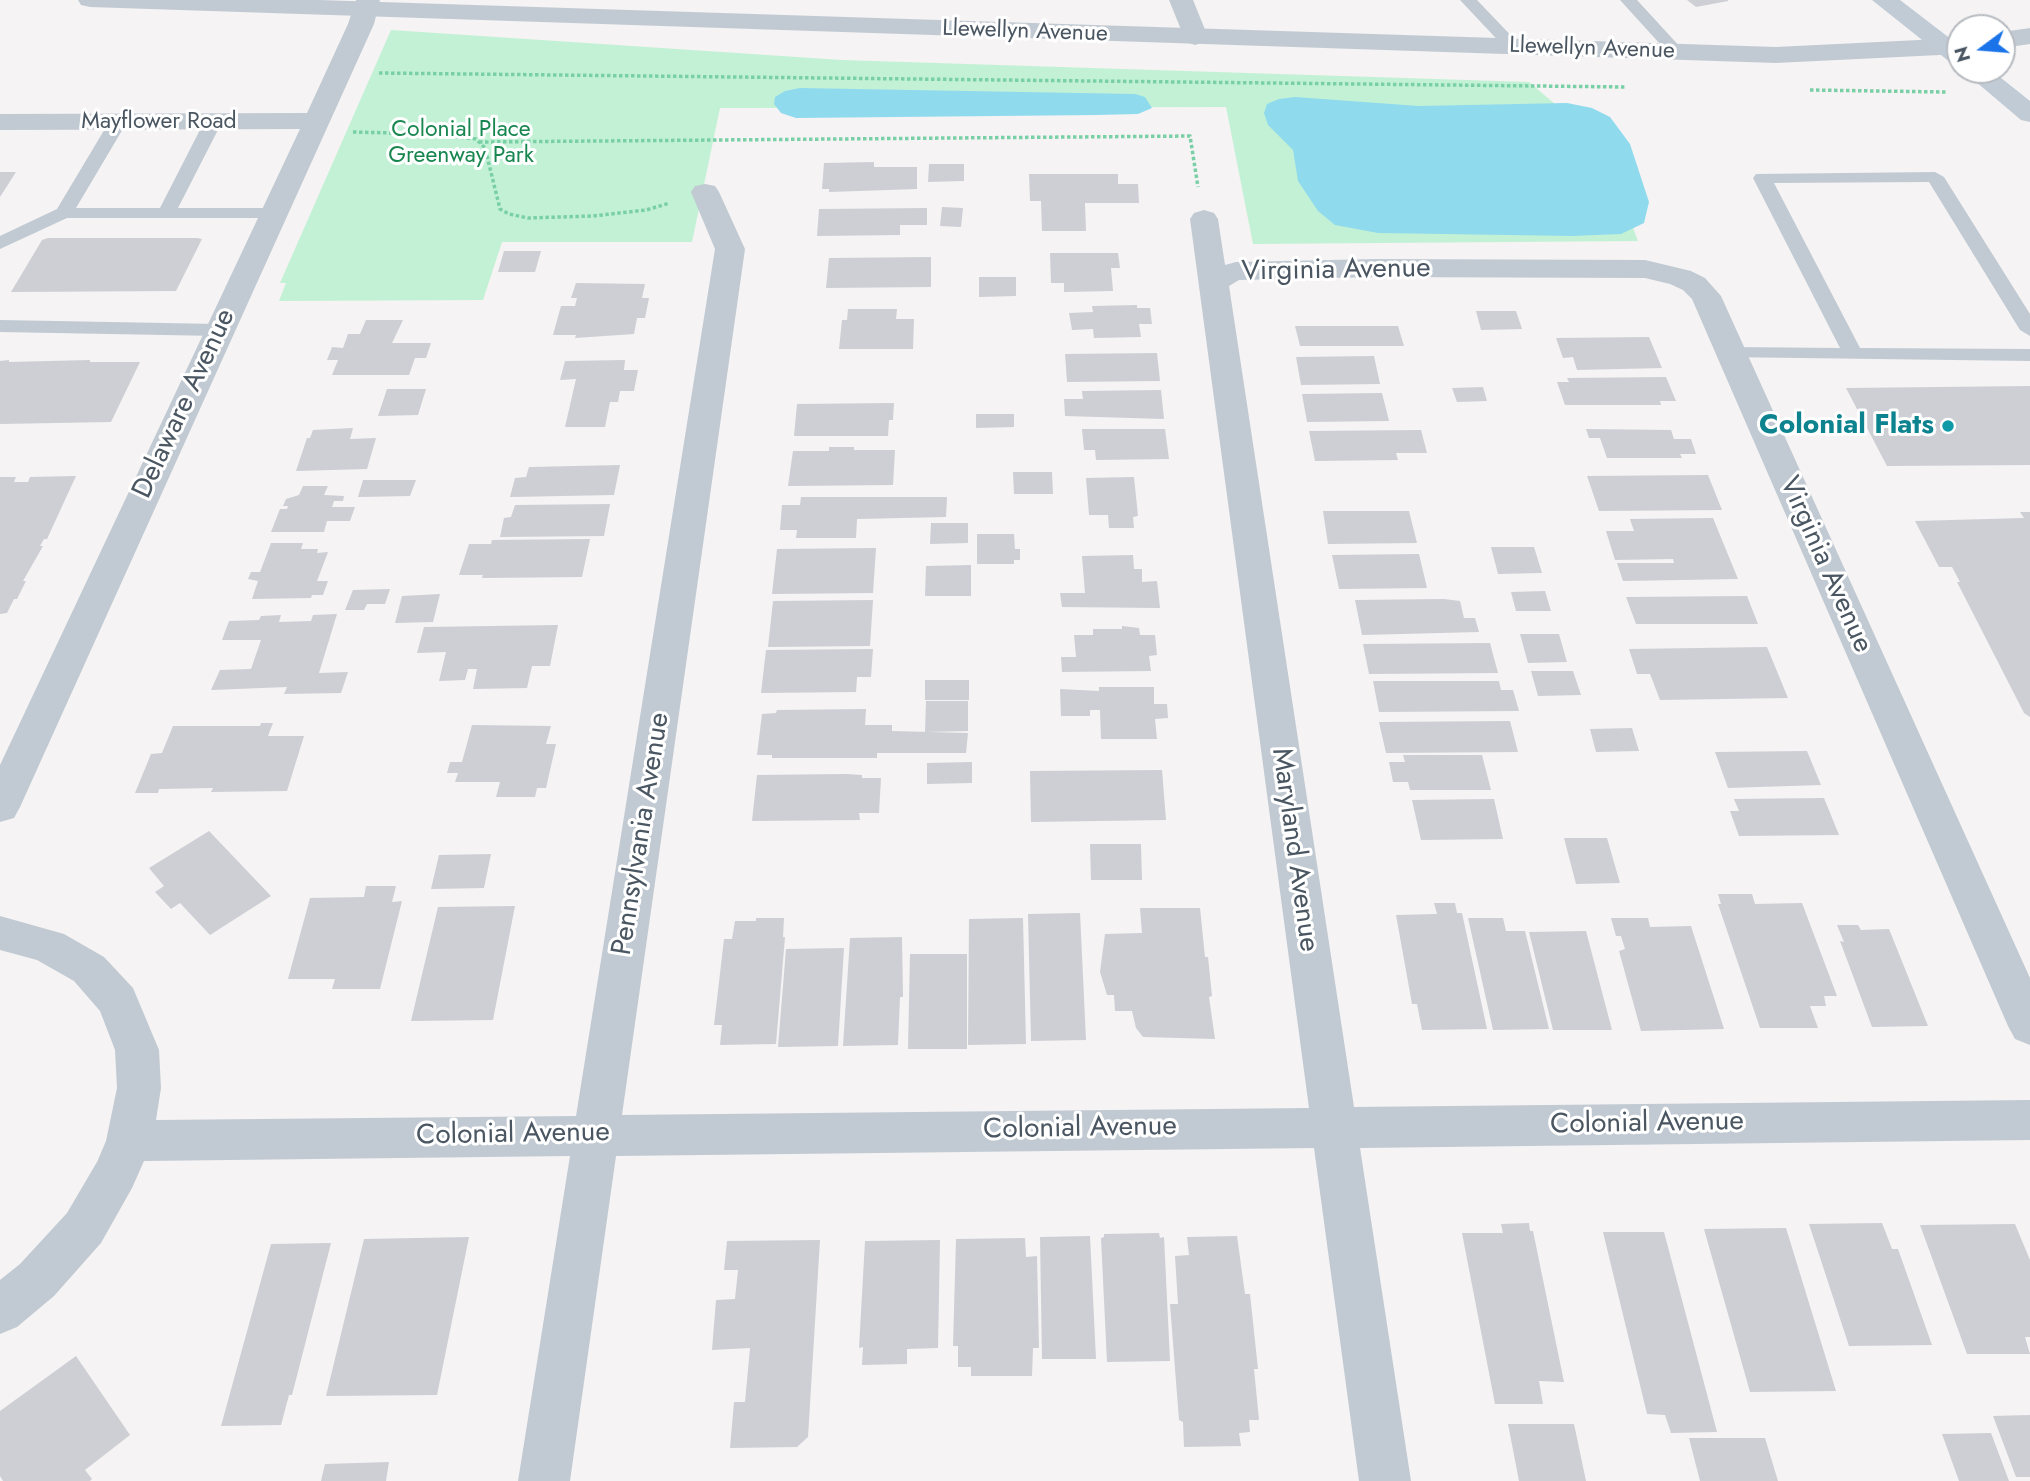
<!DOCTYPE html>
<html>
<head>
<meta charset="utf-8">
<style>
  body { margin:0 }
  #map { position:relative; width:2030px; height:1481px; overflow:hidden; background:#f5f3f3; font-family:Jost,sans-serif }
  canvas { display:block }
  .north { position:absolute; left:1946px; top:14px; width:70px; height:70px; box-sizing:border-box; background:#fff; border:2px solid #b7bbc0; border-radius:50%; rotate:254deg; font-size:19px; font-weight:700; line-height:28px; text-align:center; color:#4a5661 }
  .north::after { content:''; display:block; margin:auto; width:24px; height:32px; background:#1a73e8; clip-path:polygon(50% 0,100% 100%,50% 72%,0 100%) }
</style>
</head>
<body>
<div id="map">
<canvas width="2030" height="1481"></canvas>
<div class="north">N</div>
</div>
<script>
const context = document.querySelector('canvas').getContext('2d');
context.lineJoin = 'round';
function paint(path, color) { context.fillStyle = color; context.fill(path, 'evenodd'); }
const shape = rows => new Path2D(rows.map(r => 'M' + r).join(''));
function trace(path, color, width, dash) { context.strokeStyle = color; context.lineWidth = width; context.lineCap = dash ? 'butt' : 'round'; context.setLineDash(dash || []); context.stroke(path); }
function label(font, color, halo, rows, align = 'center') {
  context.font = font + ' Jost,sans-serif'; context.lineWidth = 6; context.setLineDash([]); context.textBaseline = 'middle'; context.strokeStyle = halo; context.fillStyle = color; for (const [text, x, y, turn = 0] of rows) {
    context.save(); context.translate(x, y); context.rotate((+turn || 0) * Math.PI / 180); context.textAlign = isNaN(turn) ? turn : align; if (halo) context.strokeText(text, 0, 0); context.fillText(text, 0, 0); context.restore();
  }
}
paint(shape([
  [391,30,842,60,1529,82,1600,142,1638,241,1253,244,1226,107,720,108,692,242,502,242,483,300,279,301,286,283,280,283]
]), '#c3f1d5');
paint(shape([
  [800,88,1135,94,1145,97,1152,108,1138,114,1096,115,796,118,781,113,774,104,775,97,785,91],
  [1295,97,1419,106,1567,103,1592,108,1610,117,1630,144,1649,202,1644,223,1621,234,1572,236,1378,233,1335,225,1318,211,1298,181,1293,150,1268,125,1264,113,1267,104,1279,99]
]), '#90daee');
paint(shape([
  [1687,0,1728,0,1728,1,1696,7],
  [874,162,874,167,917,167,917,189,829,192,829,189,822,189,824,163],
  [929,164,964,164,964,181,928,182],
  [0,172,16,172,0,197],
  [1029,174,1118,174,1118,184,1138,184,1139,203,1085,203,1086,231,1042,231,1041,201,1030,201],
  [942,207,963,208,961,227,940,226],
  [927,208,927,225,900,225,900,235,817,236,819,209],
  [48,238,197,238,202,239,176,291,11,292,42,240],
  [504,251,541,251,535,272,498,272],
  [1050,253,1118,253,1120,268,1111,268,1113,291,1064,292,1064,283,1051,283],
  [931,257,931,287,826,288,829,258],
  [979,277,1016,277,1016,296,979,297],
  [576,283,645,284,642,298,649,298,645,318,637,318,634,334,575,338,576,335,553,335,561,306,575,306,577,298,571,298],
  [1137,305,1137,308,1150,308,1152,324,1139,324,1141,337,1094,338,1093,329,1072,330,1069,313,1093,312,1092,306],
  [848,309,897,309,896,319,914,319,913,349,839,349,842,320,847,320],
  [1476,311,1516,311,1522,329,1481,330],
  [366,320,403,320,392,343,431,343,426,358,415,358,409,375,332,375,338,360,327,360,332,347,343,348,348,334,360,334],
  [1295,326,1398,326,1404,346,1300,346],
  [1649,337,1662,368,1577,370,1573,357,1563,358,1556,338],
  [1157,353,1160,381,1067,382,1065,354],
  [1374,356,1380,384,1301,385,1296,357],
  [9,360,9,362,90,360,90,362,140,362,111,422,0,424,0,361],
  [625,360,624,370,638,370,634,391,620,391,618,402,610,402,605,427,565,427,576,379,560,380,565,361],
  [1666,377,1676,401,1660,401,1661,405,1565,405,1557,382,1569,382,1567,378],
  [2030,386,2030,465,1887,466,1846,388],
  [1483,387,1487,401,1457,402,1452,388],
  [387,389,426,389,418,415,378,416],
  [1161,390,1164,419,1065,416,1064,399,1083,399,1082,391],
  [1382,393,1389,421,1307,422,1302,394],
  [894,403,893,420,889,420,888,436,794,436,797,404],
  [976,414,1014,414,1014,427,976,428],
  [353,428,350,439,376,438,367,469,296,471,307,438,310,438,313,430],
  [1082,429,1165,429,1169,459,1096,460,1095,450,1084,450],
  [1586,429,1671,430,1674,439,1691,439,1696,454,1680,454,1682,458,1607,458,1600,438,1589,438],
  [1421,430,1427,453,1396,453,1398,460,1315,461,1309,431],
  [829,447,854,447,854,450,895,450,893,485,788,486,793,451,829,451],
  [620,465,614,495,510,497,515,478,526,477,529,467],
  [1013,472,1052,472,1053,494,1014,494],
  [1708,475,1722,510,1599,511,1587,476],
  [76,476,47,539,44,539,40,546,43,546,23,581,26,581,17,599,14,599,7,613,0,614,0,477,16,477,14,482,28,482,30,477],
  [1134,477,1138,516,1133,517,1134,528,1109,528,1108,515,1089,515,1086,478],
  [363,480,416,480,410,496,358,497],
  [303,486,328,486,324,495,344,496,343,501,334,501,332,507,355,507,350,521,327,521,324,532,271,532,280,509,287,509,288,506,283,506,286,499,299,495],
  [801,497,947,497,946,517,857,519,856,538,796,538,797,530,780,530,782,505,800,505],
  [610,504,604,536,500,537,504,518,511,517,515,505],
  [1323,511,1409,511,1417,543,1328,544],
  [2020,512,2030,512,2030,717,2024,713,1957,582,1960,582,1952,567,1939,567,1915,521,2024,518],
  [1713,518,1738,579,1623,581,1617,563,1674,563,1673,559,1615,560,1606,531,1634,531,1630,519],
  [931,523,968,523,968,543,930,544],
  [977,534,1014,534,1015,549,1020,549,1020,560,1014,560,1014,564,977,564],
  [590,539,582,577,482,578,483,575,459,575,469,544,491,544,492,540],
  [271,543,303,543,301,549,318,549,317,553,328,552,317,581,328,581,323,595,312,595,311,598,252,599,258,581,248,579,251,572,260,572],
  [1491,547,1534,547,1542,573,1498,574],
  [876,548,873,593,772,594,777,549],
  [1419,554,1427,588,1339,589,1332,555],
  [1133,555,1134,569,1142,569,1142,582,1157,581,1160,608,1062,607,1060,593,1085,593,1082,556],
  [971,565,971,596,925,596,926,566],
  [390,589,385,604,367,604,364,610,345,610,353,590],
  [1545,591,1551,611,1516,611,1511,592],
  [440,594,433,622,395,623,402,596],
  [1747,596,1758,624,1636,624,1626,597],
  [1444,599,1460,601,1464,618,1475,618,1479,632,1362,635,1355,600],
  [873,600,870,646,768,647,773,601],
  [337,614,319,673,348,672,341,693,284,694,287,687,211,690,220,670,251,669,261,640,222,640,229,621,259,620,261,616,281,615,279,622,311,621,313,615],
  [558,625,550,666,532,666,527,688,473,689,477,669,468,669,465,680,439,681,446,652,417,653,424,627],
  [1122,626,1139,628,1140,635,1155,635,1157,655,1149,656,1151,671,1062,672,1061,657,1076,657,1074,635,1093,635,1093,629,1122,629],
  [1520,634,1559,634,1567,662,1528,663],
  [1490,643,1498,673,1369,674,1363,644],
  [1767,647,1788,698,1660,700,1650,674,1637,674,1629,649],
  [873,649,871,677,857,677,856,692,761,693,766,650],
  [1531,671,1573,671,1581,695,1538,696],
  [925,680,969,680,969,700,925,700],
  [1373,681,1499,681,1501,690,1513,690,1519,711,1379,712],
  [1099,687,1154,687,1154,704,1167,704,1168,718,1155,719,1157,739,1101,739,1100,710,1090,710,1090,716,1061,716,1060,689,1099,691],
  [926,701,968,701,968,731,925,732],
  [866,709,865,725,892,725,892,731,968,733,966,753,877,753,877,758,772,758,772,755,757,755,762,714,776,713,777,710],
  [1510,721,1518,752,1386,753,1379,722],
  [261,723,273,723,268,736,304,736,287,791,211,792,213,788,159,789,158,793,135,793,151,754,162,753,173,726,260,726],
  [472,725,551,726,546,744,556,744,546,788,537,788,535,797,496,797,500,782,455,782,458,773,447,773,450,762,462,762],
  [1632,728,1639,751,1596,752,1590,729],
  [1807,751,1821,785,1728,788,1715,752],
  [1403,755,1482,755,1491,790,1410,790,1408,782,1393,782,1389,762,1405,762],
  [972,762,972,783,927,784,927,763],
  [1162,770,1166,820,1031,822,1030,771],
  [846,774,862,775,862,778,881,778,879,813,859,813,860,820,752,821,757,775],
  [1824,798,1839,835,1739,836,1730,811,1739,811,1734,799],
  [1494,799,1503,839,1421,840,1412,800],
  [209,831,271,896,210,935,180,903,171,909,155,892,164,886,149,868],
  [1564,838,1607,838,1620,883,1576,884],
  [1090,844,1141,844,1142,880,1091,880],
  [491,854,484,888,431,889,439,855],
  [366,886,396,886,392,902,402,901,380,989,332,989,335,979,288,979,310,898,364,897],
  [1718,894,1752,894,1755,904,1802,903,1837,996,1824,996,1826,1006,1810,1006,1818,1028,1760,1028,1718,904,1721,904],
  [1434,903,1455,903,1457,913,1462,913,1487,1029,1422,1030,1417,1004,1412,1004,1396,915,1437,914],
  [515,906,493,1020,411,1021,438,907],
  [1140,908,1200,908,1205,957,1208,957,1212,996,1209,997,1215,1039,1143,1037,1136,1028,1132,1011,1115,1011,1114,995,1107,995,1100,972,1105,934,1142,933],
  [1080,913,1086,1040,1031,1041,1028,914],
  [756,918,784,918,783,937,785,937,776,1044,720,1045,722,1025,714,1025,724,939,732,939,735,921,756,921],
  [1023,918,1026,1044,968,1045,969,919],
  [1468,918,1503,918,1506,931,1525,931,1549,1029,1493,1030],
  [1611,918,1648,918,1650,927,1691,926,1724,1029,1641,1031,1619,951,1625,949,1621,936,1616,936],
  [1837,925,1858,925,1861,930,1889,929,1928,1026,1872,1027,1840,941,1844,942],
  [1586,931,1612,1030,1553,1030,1529,932],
  [902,937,903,997,900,997,898,1045,843,1046,850,938],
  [844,948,838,1046,778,1047,786,949],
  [910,954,967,954,967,1049,908,1049],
  [1529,1223,1530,1231,1533,1231,1564,1382,1539,1381,1543,1404,1495,1404,1462,1233,1503,1233,1501,1224],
  [1882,1223,1892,1249,1898,1249,1932,1345,1849,1346,1809,1224],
  [2015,1224,2030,1260,2030,1337,2025,1337,2030,1354,1967,1354,1920,1225],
  [1786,1228,1836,1391,1750,1392,1704,1229],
  [1603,1232,1664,1232,1717,1432,1671,1433,1665,1415,1647,1414],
  [1159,1233,1160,1238,1164,1237,1170,1361,1107,1362,1101,1238,1104,1237,1104,1234],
  [1090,1236,1096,1359,1042,1359,1040,1237],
  [1237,1236,1245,1294,1250,1294,1258,1369,1254,1369,1259,1420,1249,1420,1250,1432,1239,1433,1241,1446,1184,1447,1183,1422,1179,1420,1170,1304,1178,1304,1175,1256,1189,1255,1187,1237],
  [469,1237,437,1395,326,1396,364,1239],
  [1025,1238,1026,1257,1037,1256,1039,1348,1033,1348,1032,1376,971,1376,971,1367,958,1367,958,1346,953,1346,956,1239],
  [820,1240,808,1437,797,1447,730,1448,734,1402,745,1402,750,1348,712,1350,716,1300,735,1299,738,1270,724,1270,727,1241],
  [940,1240,938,1348,907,1349,907,1364,862,1365,863,1347,859,1348,865,1241],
  [331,1243,292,1395,289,1395,281,1425,221,1426,271,1244],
  [76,1356,130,1435,85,1470,92,1479,90,1481,3,1481,0,1476,0,1411],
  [2030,1415,2030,1477,2016,1477,1993,1416],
  [1508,1424,1574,1424,1586,1481,1519,1481],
  [1991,1433,2009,1481,1959,1481,1942,1434],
  [1689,1438,1765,1438,1778,1481,1700,1481],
  [389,1462,386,1481,321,1481,325,1464]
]), '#cdcfd5');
trace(shape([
  [379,73,1626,87],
  [1810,90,1947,92],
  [353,132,434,134,476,139,485,148,500,209,509,214,528,218,593,216,646,210,670,203],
  [479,142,1190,136,1198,187]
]), '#7ad0a6', 3.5, [3.5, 2.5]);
paint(shape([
  [1460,0,1477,0,1519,44,1521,47,1519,50,1507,50,1460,0],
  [1620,0,1637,0,1682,49,1684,52,1682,55,1670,55,1620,0],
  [118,117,127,122,76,208,160,208,204,122,213,117,222,122,178,208,274,208,283,213,274,218,67,218,0,249,0,236,57,209,109,122,118,117],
  [1935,172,1944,177,2030,314,2030,336,2020,330,1929,182,1774,183,1860,348,2030,349,2030,361,1724,357,1721,353,1724,349,1731,347,1840,348,1753,178,1756,174,1935,172],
  [0,320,219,324,229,330,219,336,0,332,0,320]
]), '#c1cad2');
paint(shape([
  [356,0,380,0,374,24,20,807,14,818,0,822,0,765,300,129,0,130,0,114,307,113,348,24,356,0],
  [1169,0,1193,0,1208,37,1204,42,1195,45,1186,42,1169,0],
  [705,184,715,186,719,192,745,249,622,1115,1309,1108,1190,219,1194,213,1204,210,1214,213,1218,219,1225,265,1236,262,1377,259,1645,260,1691,271,1705,278,1721,296,2030,978,2030,1045,2015,1039,2008,1026,1692,299,1683,290,1670,284,1645,278,1377,277,1239,280,1229,286,1354,1107,2030,1100,2030,1140,1360,1148,1411,1481,1359,1481,1314,1148,616,1156,570,1481,518,1481,570,1156,144,1161,132,1188,101,1243,54,1296,17,1327,0,1334,0,1280,20,1264,67,1213,97,1162,106,1141,117,1088,115,1050,100,1011,74,981,37,960,0,950,0,916,64,934,104,957,133,988,159,1050,161,1088,156,1120,576,1116,715,249,691,192,695,186,705,184]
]), '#c1cad2');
paint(shape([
  [78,0,319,0,1776,47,1960,38,1960,54,1776,63,90,7,81,5,78,0],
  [2030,28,2030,44,2002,48,2002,32,2030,28]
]), '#c1cad2');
paint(shape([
  [1872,0,1900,0,1960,46,1960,66,1951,63,1872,0],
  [1962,70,1991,70,2030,101,2030,122,2021,120,1962,70]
]), '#c1cbd6');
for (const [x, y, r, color] of [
  [1948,426,7,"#0f9aa8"]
]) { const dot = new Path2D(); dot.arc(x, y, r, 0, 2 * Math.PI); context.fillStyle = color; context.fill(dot); trace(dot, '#fff', 2.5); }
label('23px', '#4a5661', '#fff', [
  ["Llewellyn Avenue",1025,32,2],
  ["Llewellyn Avenue",1592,49,2],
  ["Mayflower Road",159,122]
]);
label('23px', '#17864f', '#fff', [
  ["Colonial Place",461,130],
  ["Greenway Park",461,156]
]);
label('28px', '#4a5661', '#fff', [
  ["Virginia Avenue",1336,271,-1],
  ["Delaware Avenue",185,404,-65],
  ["Virginia Avenue",1825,565,66],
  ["Pennsylvania Avenue",642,834,-81],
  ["Maryland Avenue",1294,850,82],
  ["Colonial Avenue",1647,1124,-1],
  ["Colonial Avenue",1080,1129,-1],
  ["Colonial Avenue",513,1135,-1]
]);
label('bold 28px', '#0d838f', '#fff', [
  ["Colonial Flats",1934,426]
], 'right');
</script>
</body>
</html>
